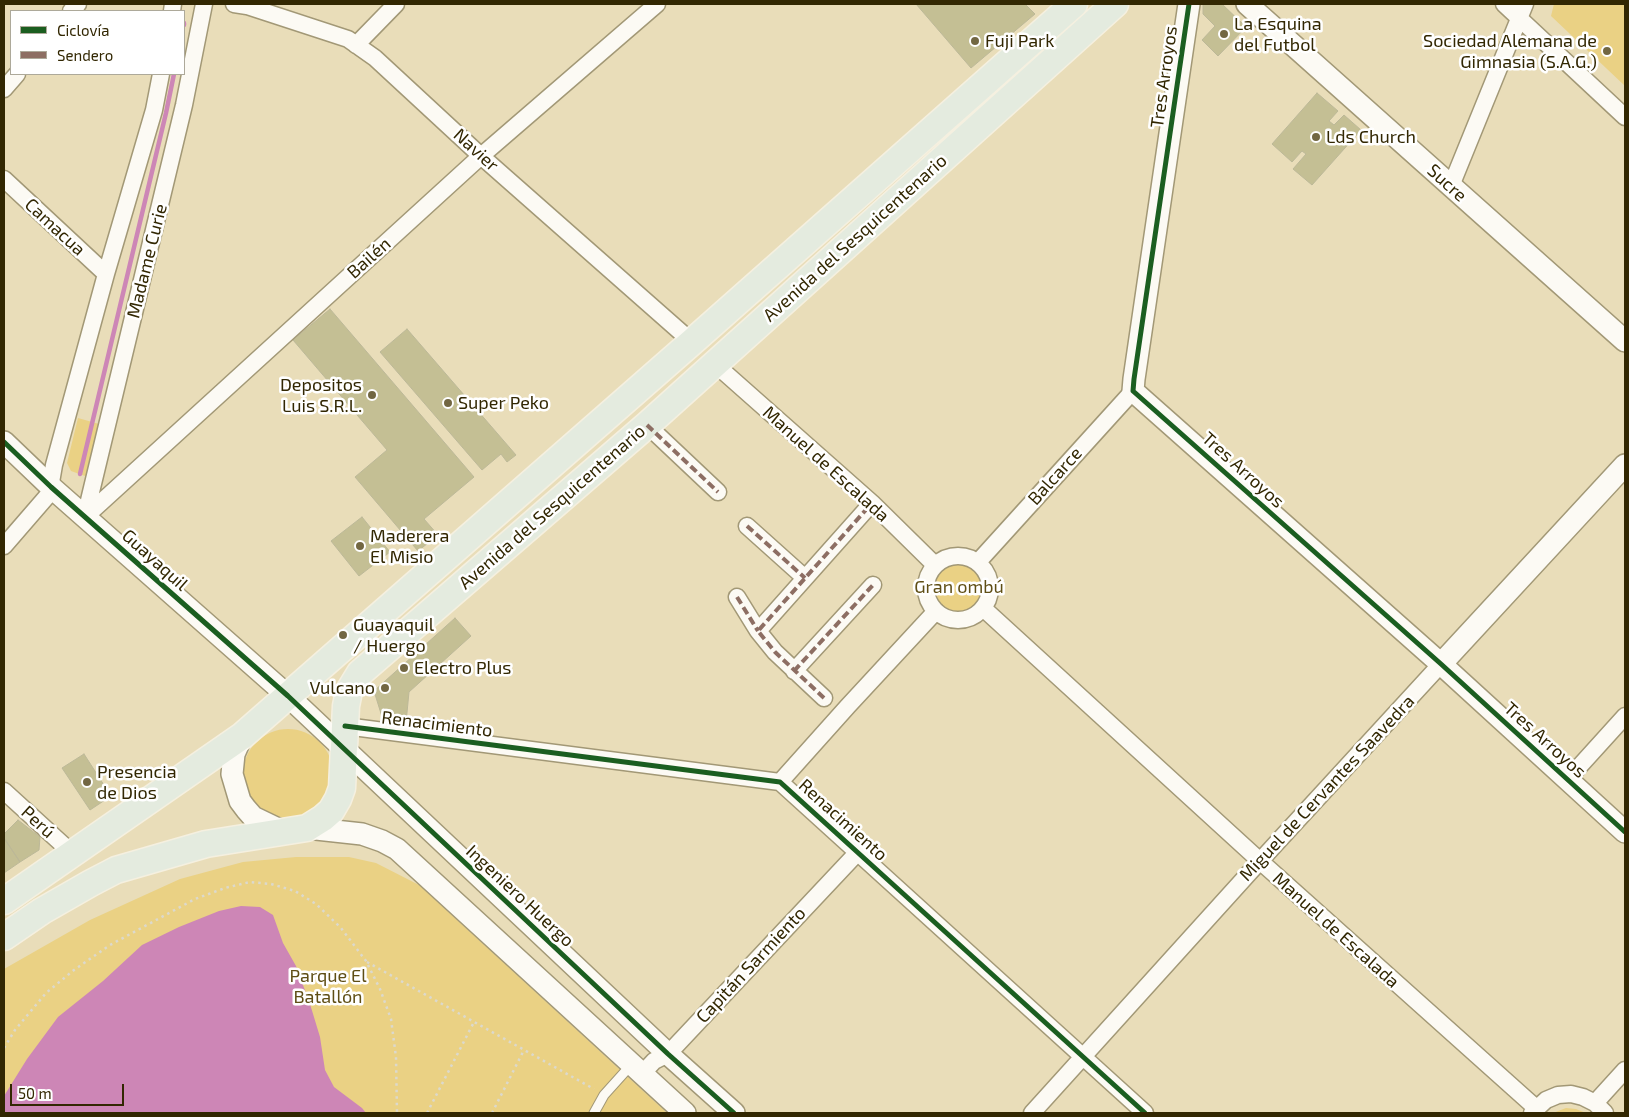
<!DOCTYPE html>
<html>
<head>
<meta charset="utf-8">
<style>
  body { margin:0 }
  #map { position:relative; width:1629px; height:1117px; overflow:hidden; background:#e9ddb9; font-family:"Exo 2",sans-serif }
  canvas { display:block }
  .frame { position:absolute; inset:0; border:5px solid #322702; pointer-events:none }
  .legend { position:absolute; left:10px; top:10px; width:175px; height:65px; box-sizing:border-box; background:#fff; border:1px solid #ada99a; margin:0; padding:6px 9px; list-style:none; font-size:15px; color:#322702 }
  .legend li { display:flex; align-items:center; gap:10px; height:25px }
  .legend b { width:25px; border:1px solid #ada99a }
  .scale { position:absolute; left:10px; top:1084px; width:114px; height:22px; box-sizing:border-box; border:2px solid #322702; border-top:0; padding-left:6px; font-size:15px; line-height:18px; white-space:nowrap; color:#322702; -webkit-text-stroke:4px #fff; paint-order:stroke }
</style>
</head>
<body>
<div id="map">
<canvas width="1629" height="1117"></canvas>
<div class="frame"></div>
<ul class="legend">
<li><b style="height:6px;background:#1b5e20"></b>Ciclovía</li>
<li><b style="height:6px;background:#8d6e63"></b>Sendero</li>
</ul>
<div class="scale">50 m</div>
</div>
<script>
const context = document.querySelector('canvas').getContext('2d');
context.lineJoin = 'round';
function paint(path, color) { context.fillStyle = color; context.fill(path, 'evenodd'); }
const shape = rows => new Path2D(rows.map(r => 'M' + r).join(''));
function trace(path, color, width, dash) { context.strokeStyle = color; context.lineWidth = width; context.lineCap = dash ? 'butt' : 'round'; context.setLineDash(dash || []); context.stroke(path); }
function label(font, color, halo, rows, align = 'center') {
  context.font = font + ' "Exo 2",sans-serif'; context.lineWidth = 5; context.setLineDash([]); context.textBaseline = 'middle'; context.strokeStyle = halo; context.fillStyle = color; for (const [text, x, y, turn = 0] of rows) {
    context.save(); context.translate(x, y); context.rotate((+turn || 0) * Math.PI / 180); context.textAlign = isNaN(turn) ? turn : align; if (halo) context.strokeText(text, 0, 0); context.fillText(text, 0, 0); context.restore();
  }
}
paint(shape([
  [1554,4,1625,4,1625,86,1551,16],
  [78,418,106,426,92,471,85,476,71,471,67,463],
  '931 587a28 28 0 1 1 56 0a28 28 0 1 1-56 0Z',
  '243 774a45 45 0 1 1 90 0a45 45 0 1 1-90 0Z',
  [296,857,349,857,376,863,419,885,667,1113,4,1113,4,969,90,920,180,879,243,862],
  [1566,1108,1576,1109,1586,1113,1553,1113]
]), '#ead184');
paint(shape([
  [241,906,260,907,273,915,283,943,296,966,310,1004,320,1037,325,1070,334,1087,362,1108,366,1113,4,1113,4,1096,27,1059,58,1017,103,981,142,945,179,927,219,911]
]), '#cd86b6');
trace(shape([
  [184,25,184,23],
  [80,474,166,113,174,74]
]), '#cd86b6', 4.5);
const building = shape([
  [916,4,1025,4,1035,14,971,68,916,4],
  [1203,4,1222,4,1246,27,1218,56,1202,40,1215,26,1203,14,1203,4],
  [1317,93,1338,111,1329,121,1334,125,1344,115,1361,130,1312,185,1293,169,1306,154,1302,151,1292,162,1272,144,1317,93],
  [330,309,474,477,424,519,438,535,418,551,355,477,387,450,293,340,330,309],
  [407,329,516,455,507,462,501,454,482,470,380,352,407,329],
  [362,517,390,552,359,576,331,541,362,517],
  [455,618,471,636,409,692,406,723,383,720,374,691,455,618],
  [84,754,111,796,90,810,62,768,84,754],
  [18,820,40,837,39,850,20,862,4,838,4,834,18,820],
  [4,838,20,862,4,873,4,838]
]);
paint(building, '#c4bf94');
trace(building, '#bcb898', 1);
const service = shape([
  [594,1113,604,1095,631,1065]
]);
const minor = shape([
  [234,4,247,6,348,39,375,58,481,156,692,342],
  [1504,4,1625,117],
  [71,11,78,4],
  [172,11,173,4],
  [356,45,396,4],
  [4,89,17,74],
  [4,179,106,274],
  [1451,186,1525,4],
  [715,364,872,503,935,565],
  [647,425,718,492],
  [85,517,481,156,657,4],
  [85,517,184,105,204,4],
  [747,526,805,578],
  [4,546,49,494,54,465,106,274,154,110,161,74],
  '926 588a32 32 0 1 1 64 0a32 32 0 1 1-64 0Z',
  [978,562,1133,391],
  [737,597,758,631],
  [983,608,1260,861,1536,1108],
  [794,671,873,585],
  [824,698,775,652,758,631,872,503],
  [345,726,780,782,1145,1113],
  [1568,779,1625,716],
  [780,782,848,706,936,611],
  [4,791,72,853],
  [641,1075,654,1061,668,1054,858,852],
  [1595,1103,1625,1070],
  [1032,1113,1260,861,1441,664],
  [1532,1113,1546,1100,1558,1095,1571,1094,1583,1097,1595,1103,1605,1113]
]);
const tertiary = shape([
  [1189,4,1134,379,1133,391,1441,664,1625,832],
  [1247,4,1625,341],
  [4,442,51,487,288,696,668,1054,734,1113],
  [1441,664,1625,465],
  [242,736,234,754,232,774,240,801,246,809,253,817,282,831],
  [307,828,362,834,382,841,397,849,685,1113]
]);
const primary = shape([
  [4,901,242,736,692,342,1074,4],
  [4,937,42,911,91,883,116,870,206,844,307,828,323,818,331,811,338,799,342,788,346,706,349,691,360,673,647,425,1115,4]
]);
trace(service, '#a29876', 11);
trace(minor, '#a29876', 19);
trace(tertiary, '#a29876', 24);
trace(primary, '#f5f0e0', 29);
trace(shape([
  [367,962,594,1089],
  [4,1048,15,1030,46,993,74,970,110,945,195,899,225,888,250,882,271,884,295,891,316,904,341,928,366,961,380,989,391,1019,396,1057,397,1113],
  [427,1113,474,1022],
  [492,1113,524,1050]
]), '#dcd9cd', 2.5, [2.5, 4]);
trace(service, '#fcfaf4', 9);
trace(minor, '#fcfaf4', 16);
trace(tertiary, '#fcfaf4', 21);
trace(primary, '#e4ebdf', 26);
trace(shape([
  [647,425,718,492],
  [747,526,805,578],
  [737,597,758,631],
  [794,671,873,585],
  [824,698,775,652,758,631,872,503]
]), '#8d6e63', 4, [8, 4]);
trace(shape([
  [1189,4,1134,379,1133,391,1441,664,1625,832],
  [4,442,51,487,288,696,668,1054,734,1113],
  [345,726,780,782,1145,1113]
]), '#1b5e20', 5);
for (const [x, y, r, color] of [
  [1224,34,5,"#726742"],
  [975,41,5,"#726742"],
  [1607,51,5,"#726742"],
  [1316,137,5,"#726742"],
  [372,395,5,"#726742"],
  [448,403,5,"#726742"],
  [360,546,5,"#726742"],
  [343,635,5,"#726742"],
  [404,668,5,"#726742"],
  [385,688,5,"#726742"],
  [87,782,5,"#726742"]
]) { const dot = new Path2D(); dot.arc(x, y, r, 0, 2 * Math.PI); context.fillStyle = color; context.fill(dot); trace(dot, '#fff', 2); }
label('18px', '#322702', '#fff', [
  ["La Esquina",1234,24],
  ["del Futbol",1234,45],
  ["Fuji Park",985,41],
  ["Sociedad Alemana de",1597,41,"right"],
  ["Gimnasia (S.A.G.)",1597,62,"right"],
  ["Lds Church",1326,137],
  ["Depositos",362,385,"right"],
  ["Luis S.R.L.",362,406,"right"],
  ["Super Peko",458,403],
  ["Maderera",370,536],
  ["El Misio",370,557],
  ["Guayaquil",353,625],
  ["/ Huergo",353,646],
  ["Electro Plus",414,668],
  ["Vulcano",375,688,"right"],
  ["Presencia",97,772],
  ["de Dios",97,793]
], 'left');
label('18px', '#322702', '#fff', [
  ["Tres Arroyos",1164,77,-82],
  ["Navier",476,150,42],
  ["Sucre",1447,183,42],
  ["Camacua",55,227,43],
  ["Avenida del Sesquicentenario",855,238,-42],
  ["Bailén",369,258,-42],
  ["Madame Curie",147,261,-76],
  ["Manuel de Escalada",826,464,42],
  ["Tres Arroyos",1243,470,42],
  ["Balcarce",1055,476,-48],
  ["Avenida del Sesquicentenario",552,507,-41],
  ["Guayaquil",155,560,42],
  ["Renacimiento",437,724,7],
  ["Tres Arroyos",1545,740,42],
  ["Miguel de Cervantes Saavedra",1327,788,-47],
  ["Renacimiento",843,820,42],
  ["Perú",38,822,42],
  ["Ingeniero Huergo",520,896,43],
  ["Manuel de Escalada",1336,930,42],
  ["Capitán Sarmiento",751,965,-47]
]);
label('18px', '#5f4e15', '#fff', [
  ["Gran ombú",959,587],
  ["Parque El",328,976],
  ["Batallón",328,997]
]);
</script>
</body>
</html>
